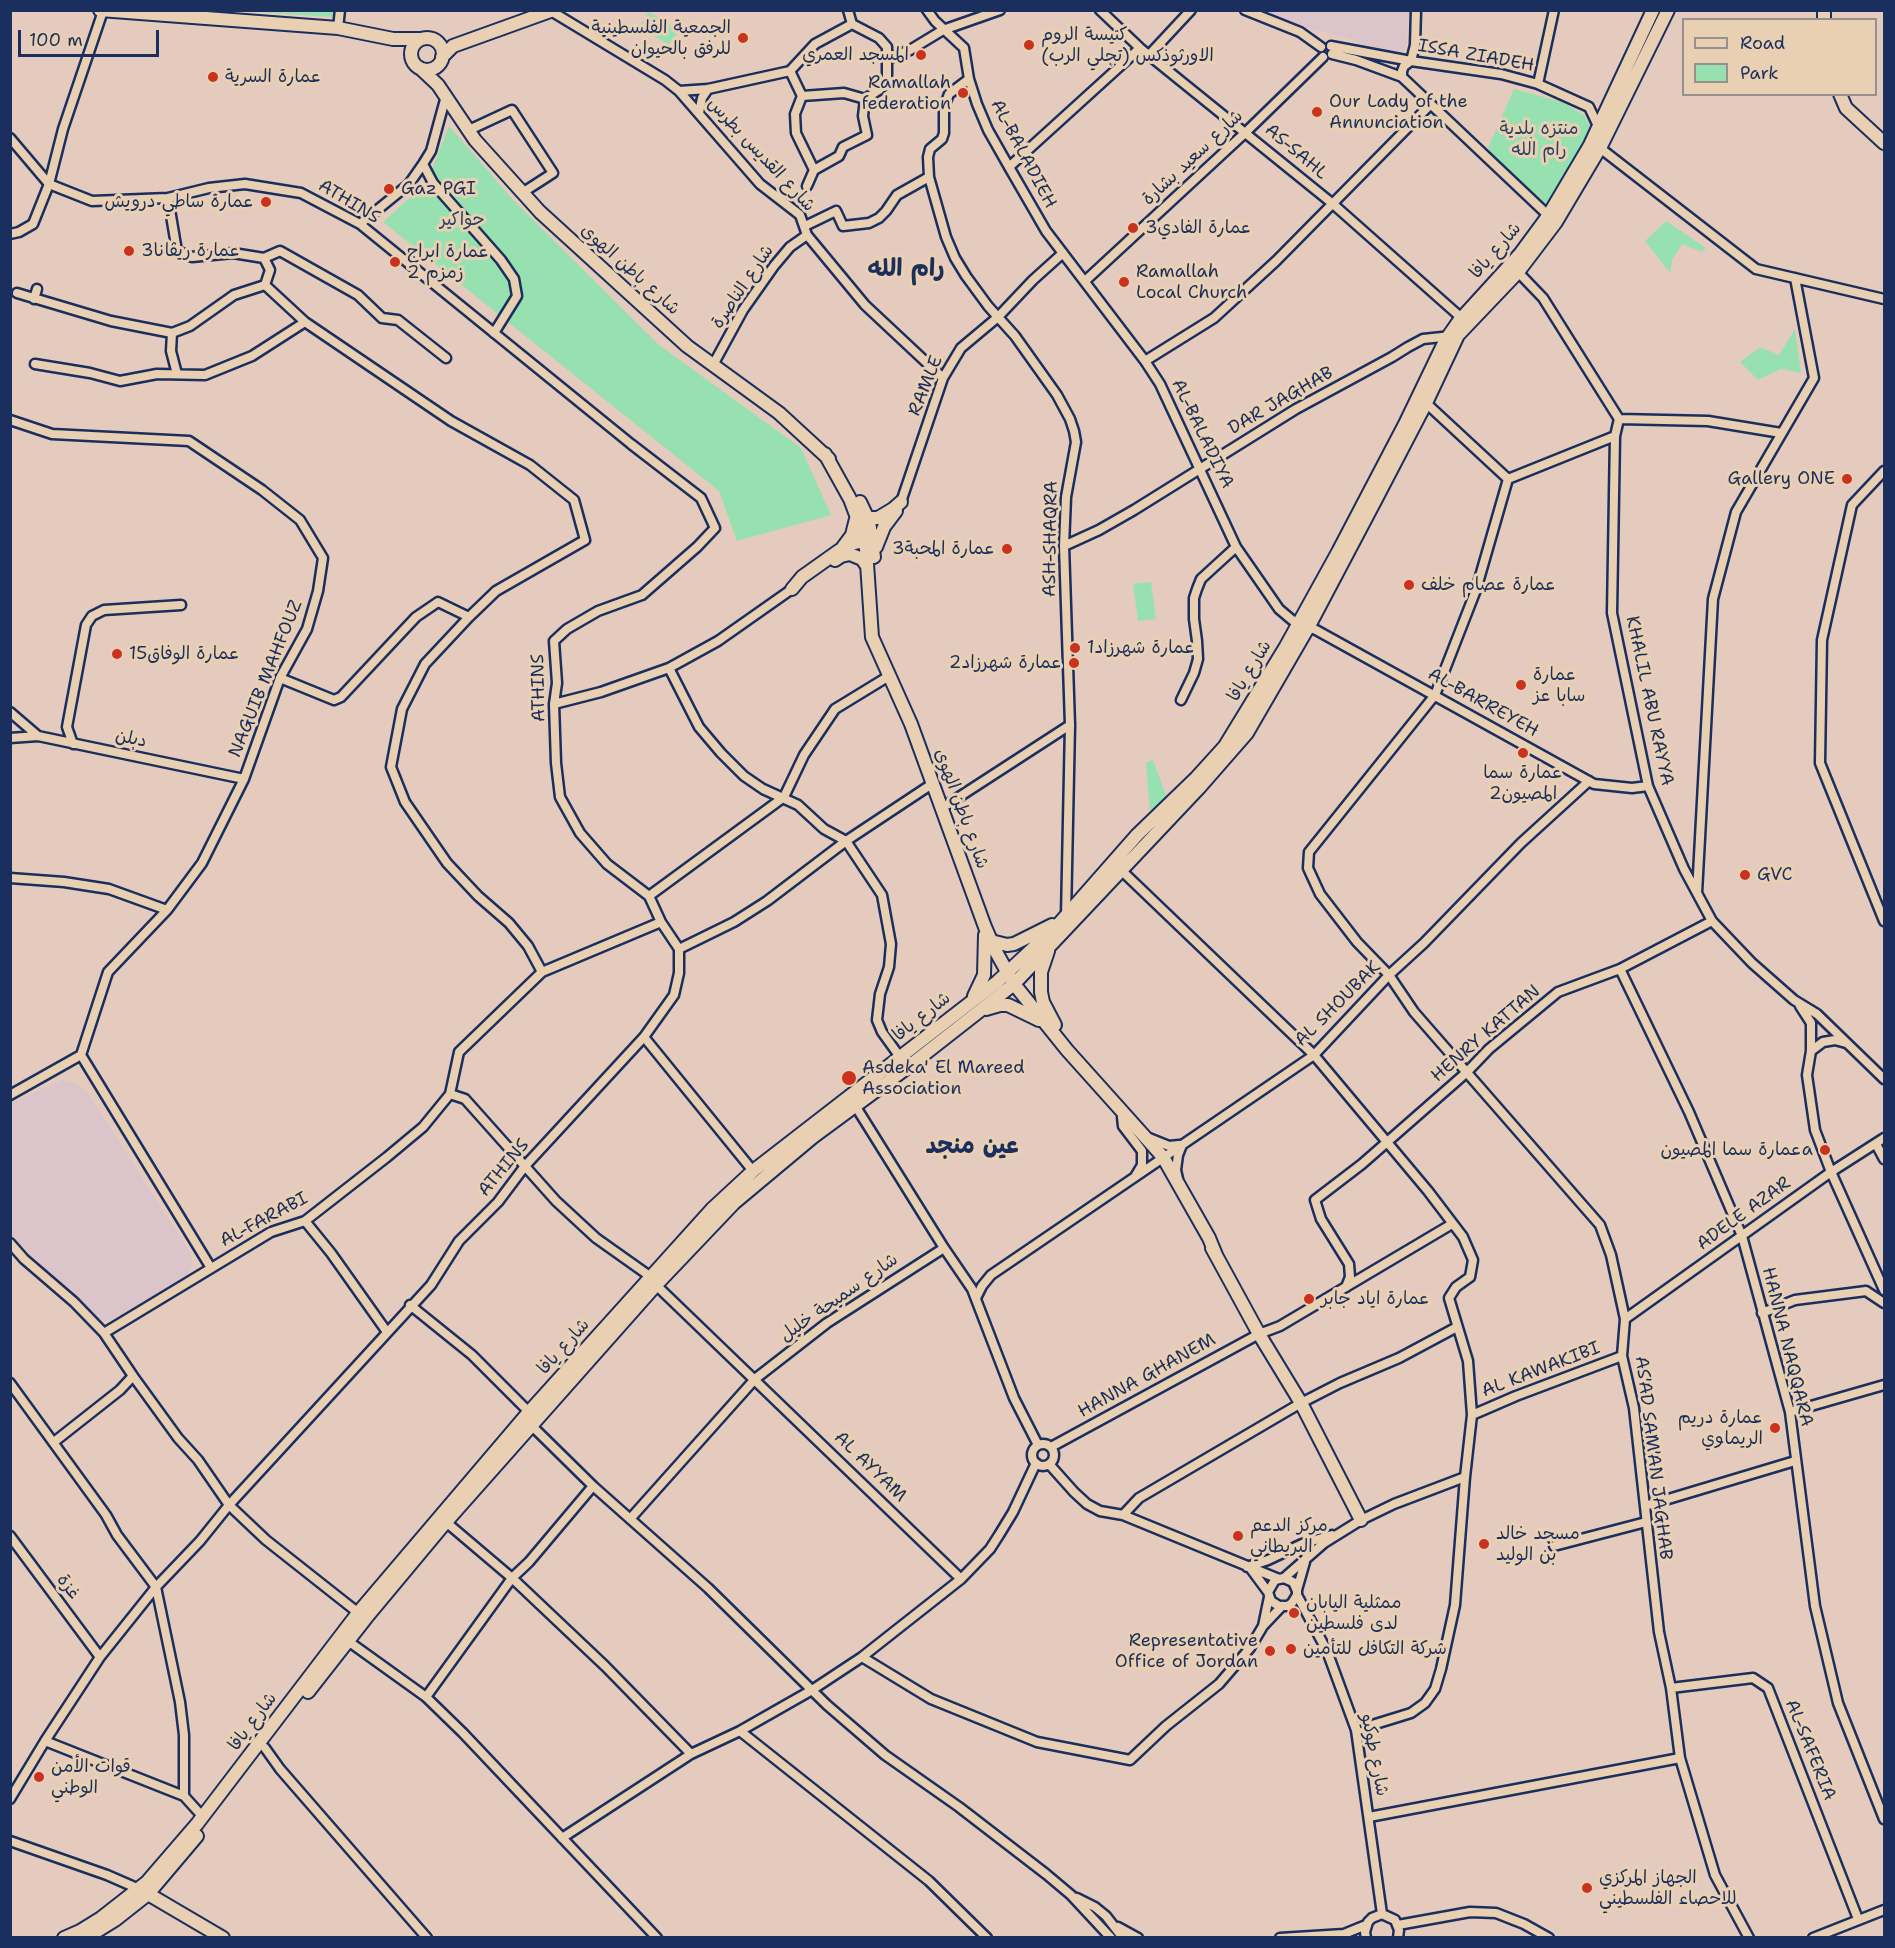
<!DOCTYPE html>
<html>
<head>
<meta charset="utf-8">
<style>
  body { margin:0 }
  #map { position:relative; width:1895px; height:1948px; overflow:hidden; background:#e4cbbd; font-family:"Shantell Sans",sans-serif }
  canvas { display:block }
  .frame { position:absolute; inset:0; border:12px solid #1b2f5e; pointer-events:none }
  .legend { position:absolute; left:1682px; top:18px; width:195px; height:78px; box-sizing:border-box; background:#ead0b2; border:2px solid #979090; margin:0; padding:8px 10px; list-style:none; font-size:18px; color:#1b2f5e }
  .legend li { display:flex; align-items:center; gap:12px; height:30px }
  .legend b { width:30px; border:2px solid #979090 }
  .scale { position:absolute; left:18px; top:30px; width:141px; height:27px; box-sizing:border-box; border:3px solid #1b2f5e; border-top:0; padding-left:8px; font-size:18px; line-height:21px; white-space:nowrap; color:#1b2f5e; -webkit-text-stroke:4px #ead0b2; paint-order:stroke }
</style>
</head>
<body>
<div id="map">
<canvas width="1895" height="1948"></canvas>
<div class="frame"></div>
<ul class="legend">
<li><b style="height:8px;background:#ead0b2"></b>Road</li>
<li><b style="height:16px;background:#97e1b0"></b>Park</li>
</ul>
<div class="scale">100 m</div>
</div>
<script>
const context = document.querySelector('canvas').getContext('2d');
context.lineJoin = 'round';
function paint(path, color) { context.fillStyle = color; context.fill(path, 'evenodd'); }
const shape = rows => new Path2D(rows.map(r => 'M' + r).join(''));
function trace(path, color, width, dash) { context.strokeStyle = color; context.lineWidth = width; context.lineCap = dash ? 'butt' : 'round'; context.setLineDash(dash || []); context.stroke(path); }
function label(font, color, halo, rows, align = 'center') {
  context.font = font + ' "Shantell Sans","Playpen Sans Arabic",sans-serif'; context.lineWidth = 6; context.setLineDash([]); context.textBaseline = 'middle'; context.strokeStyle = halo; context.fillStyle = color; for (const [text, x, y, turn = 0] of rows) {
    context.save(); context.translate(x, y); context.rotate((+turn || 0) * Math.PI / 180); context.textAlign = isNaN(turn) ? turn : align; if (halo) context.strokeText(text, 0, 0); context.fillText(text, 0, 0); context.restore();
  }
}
paint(shape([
  [1265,11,1411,11,1405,50,1394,52,1371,49,1348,38,1306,28],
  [62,1080,73,1082,86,1090,191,1254,192,1264,188,1275,114,1319,102,1320,91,1314,11,1235,11,1103]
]), '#dcc5ca');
paint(shape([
  [241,11,333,10,333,17],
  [649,12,679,30,669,45,639,27],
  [1514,89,1562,102,1584,115,1594,133,1550,207,1494,158,1488,148],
  [449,126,515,202,659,345,801,448,831,515,737,541,719,491,383,222,427,182],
  [1666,221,1706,248,1702,252,1682,244,1672,260,1670,273,1645,241],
  [1795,329,1801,373,1781,369,1758,380,1740,362,1760,347,1779,355],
  [1151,582,1156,619,1138,621,1133,584],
  [1153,760,1167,798,1150,813,1146,763]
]), '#97e1b0');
const street = shape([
  [927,10,935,21,964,48,969,79,977,104,988,130,1009,167,1046,231,1145,361,1160,384,1236,547,1279,609,1292,620,1316,630,1594,784,1632,788,1648,786],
  [1100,10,1140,48,1333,204,1465,321],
  [1245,10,1300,32,1321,47],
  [1416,10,1415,45,1411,61,1404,66,1402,71,1402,77,1551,218],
  [551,11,665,80,679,91,760,184,800,215,807,235,865,305,943,378],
  [338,28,340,10],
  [1331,46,1411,61,1501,74,1538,84,1589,107,1599,128],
  [1150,54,1191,10],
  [1332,54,1356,60,1402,77],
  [888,59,910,50,943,30,1000,10],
  [790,71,802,96,795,114,796,133,814,170],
  [969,79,949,94,944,107,944,133,942,139,930,149,928,157,929,177,946,237,955,258,966,276,988,306,1015,336,1057,395,1070,419,1074,431,1076,442,1066,497,1064,546,1070,725,1066,916],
  [1538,84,1554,10],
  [679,91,708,89,790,71,815,44,852,24],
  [802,96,844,93,865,99,879,90,887,81,887,47,879,38,852,24,848,10],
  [699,113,702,98,708,89],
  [469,130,512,110,553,173,522,193],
  [10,138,49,184,92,201,168,198,209,188,245,184,301,193,360,224,631,444,701,498,715,528,697,547,642,595,598,611,567,629,554,641,557,683,554,704,556,763,560,797,580,833,607,864,649,896,661,922,679,949,679,973,674,995,644,1037,525,1166,498,1202,459,1241,431,1285,229,1505,200,1541,156,1587,100,1657,45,1741,10,1799],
  [1600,144,1600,148,1756,269,1884,299],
  [423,164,433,183,501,260,514,279,517,296,494,333],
  [1009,167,1140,48],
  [807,186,814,170,839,156,843,147,867,135,863,116,865,99],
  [168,198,177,251,192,257,233,253,264,258,270,270,265,285],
  [360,224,409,184,423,164,431,151,446,96],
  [805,226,836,211,843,226,869,223,879,218,886,211,897,195,929,177],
  [10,234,19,232,33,224,49,184,63,129,103,11],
  [264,258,280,251,358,295,382,318,398,320,446,358],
  [1518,272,1543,298,1619,419,1615,436,1612,613,1648,786,1684,869,1712,921,1752,963,1794,1000,1817,1014,1884,1079],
  [1085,281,1246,132,1323,57],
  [265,285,305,322,451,421,530,465,574,500,585,540,496,591,469,617,438,602,416,617,341,697,334,700,280,678],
  [17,293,111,321,172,333],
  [34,299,37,289],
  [1145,361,1214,318,1276,261,1430,105],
  [35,364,90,373,120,381,157,374,205,375,252,356,305,322],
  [713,365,743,310,774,266,790,247,807,235],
  [177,374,171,351,172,333,190,326,234,295,265,285],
  [1426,403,1508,479,1615,436],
  [1619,419,1708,421,1781,433],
  [10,420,52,434,189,441,262,490,300,520,323,558,318,591,307,629,280,678,244,779,202,863,167,910,108,972,81,1055,10,1095],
  [1884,471,1852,505,1822,640,1820,763,1884,921],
  [1508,479,1476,590,1435,695,1309,852,1308,868,1320,894,1357,942,1389,975,1414,1012,1600,1225,1611,1255,1625,1319,1622,1356,1634,1408,1659,1632,1671,1688,1680,1758,1715,1875,1749,1938],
  [901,502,943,378,961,348,998,317,1033,280,1063,253],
  [1064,546,1099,530,1134,510,1296,409,1392,357,1408,347,1423,339,1452,336],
  [469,617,425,664,402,709,391,767,405,802,447,863,478,896,509,923,528,946,542,972,661,922],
  [669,668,699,727,721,753,744,776,763,789,798,805,824,829,846,841,882,895,891,944,889,967,880,994,877,1020,882,1032,900,1057],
  [1181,700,1194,673,1198,659,1197,641,1194,619,1194,598,1197,589,1201,579,1236,547],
  [554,704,601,692,669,668,718,641,792,589],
  [10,712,38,736],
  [10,738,38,736,244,779],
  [73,744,67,727,86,625,92,616,104,610,181,605],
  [942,808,1070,725],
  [1122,871,1314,1055,1428,1191,1463,1237,1473,1260,1470,1277,1456,1287,1449,1298,1468,1361,1472,1415,1465,1477,1455,1605,1441,1669,1435,1689,1425,1703,1411,1713,1356,1730],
  [10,878,64,882,109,889,167,910],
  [1697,893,1713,599,1736,512,1814,378,1795,278],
  [649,896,784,797,804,755,835,709,889,676],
  [679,949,734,922,767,901,846,841,932,784],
  [1620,969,1689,1112,1742,1236,1790,1412,1815,1606,1838,1703,1884,1819],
  [1800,1006,1811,1023,1811,1051,1807,1075,1815,1130,1831,1172,1884,1290],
  [644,1037,753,1171],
  [1811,1051,1823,1042,1835,1040,1846,1043],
  [81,1055,211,1268],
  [450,1094,465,1099,556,1201,596,1238,651,1277],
  [856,1107,944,1248,972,1289,1014,1398,1038,1445],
  [1122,1117,1123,1126,1142,1151,1142,1165,1136,1175],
  [1149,1138,1169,1146,1179,1145],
  [1876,1144,1884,1159],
  [1178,1179,1176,1170,1178,1155,1182,1145],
  [305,1221,331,1253,387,1332],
  [10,1243,24,1259,74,1302,104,1333,133,1376,178,1438,198,1460,229,1505,266,1540,361,1615],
  [656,1285,961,1579],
  [1346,1287,1350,1277,1349,1264,1321,1219,1315,1200,1362,1164,1467,1072,1489,1049,1558,992,1620,969,1712,921],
  [976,1298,982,1286,991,1275,1314,1055,1389,975,1424,943,1521,843,1589,781],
  [410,1305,472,1355,529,1412,532,1426,593,1486,529,1562,512,1578,426,1697],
  [1762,1313,1795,1300,1866,1291,1884,1303],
  [1625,1319,1831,1172,1884,1138],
  [104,1333,271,1232,305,1221,387,1157,423,1127,450,1094,459,1052,542,972],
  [10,1383,106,1515,117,1535,156,1587,180,1702,184,1735,184,1796],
  [1790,1412,1884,1385],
  [1472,1415,1516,1396,1622,1356],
  [54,1442,120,1390,133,1376],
  '1032 1455a11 11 0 1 1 22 0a11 11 0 1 1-22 0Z',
  [1051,1447,1259,1334,1280,1326,1452,1224],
  [1049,1464,1074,1492,1087,1504,1100,1511,1123,1515,1279,1579],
  [593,1486,708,1588,827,1705,885,1755,959,1807,1046,1874,1071,1895,1111,1938],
  [1645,1506,1795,1461],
  [1123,1515,1139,1498,1301,1403,1340,1383,1399,1358,1457,1327],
  [630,1519,755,1379,827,1323,944,1248],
  [446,1522,512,1578,605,1666,691,1754],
  [10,1536,100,1657],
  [1554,1546,1646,1522],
  [1247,1567,1268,1560,1302,1544,1332,1535],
  [1251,1569,1268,1592,1271,1601,1279,1606,1288,1606,1292,1603,1297,1595,1297,1591,1293,1582,1284,1578,1275,1580,1268,1592],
  [1284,1578,1324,1543,1361,1520,1394,1504,1465,1477],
  [1297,1590,1305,1562],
  [1297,1595,1327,1651,1356,1730,1382,1914],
  [1263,1626,1269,1597],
  [348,1641,426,1697,463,1733,657,1938],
  [862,1657,931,1699,1037,1742,1130,1760,1166,1726,1219,1684,1250,1648,1263,1626,1282,1606],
  [1671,1688,1753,1678,1768,1688,1858,1919],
  [740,1731,929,1881,987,1938],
  [45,1741,184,1796,203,1817],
  [265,1748,280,1769,427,1938],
  [1369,1817,1680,1758],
  [562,1838,691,1754,740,1731,812,1690,862,1657,961,1579,990,1549,999,1535,1013,1512,1036,1463],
  [10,1841,107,1875,139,1889],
  [1077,1898,1095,1907,1106,1916,1123,1938],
  [1398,1925,1470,1912,1496,1913,1524,1924,1549,1938],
  [1118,1927,1138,1938],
  [1280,1938,1344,1934,1366,1925],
  [1366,1938,1365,1932,1368,1922,1372,1918,1382,1914,1395,1920,1399,1930,1398,1938],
  [1813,1938,1884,1910]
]);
const secondary = shape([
  [100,10,338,28,393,39,422,39],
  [1824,10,1824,20],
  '411 54a16 16 0 1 1 32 0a16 16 0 1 1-32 0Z',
  [442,57,453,46,553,10],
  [420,68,438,85,475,140,540,212,687,346,779,413,829,459],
  [1840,94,1846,108,1884,143],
  [825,454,850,499,862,531,866,549,872,637,911,724,985,927,995,950,1014,984,1067,1050,1163,1157,1209,1238,1216,1255],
  [860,502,869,521,874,557],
  [843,547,852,535,857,515,868,518,878,518,893,509,901,502],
  [876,547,884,527,896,511],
  [835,560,841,556,850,554,862,559,867,566],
  [792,589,802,577,840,550,851,544,859,542,865,543,870,546],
  [991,941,1007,945,1014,944,1052,925],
  [1048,951,1041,972,1041,992,1043,1002,1055,1025],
  [974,996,984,975,985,935],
  [986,1009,1000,1005,1008,1005,1039,1020],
  [1212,1248,1259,1334,1301,1403,1361,1520],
  [308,1692,366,1618,446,1522,656,1285,734,1203,813,1137,908,1067,1014,984,1199,788,1247,733,1309,626,1376,499,1426,403,1458,335,1518,272,1556,222,1600,148,1668,10],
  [143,1891,223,1938],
  [64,1938,80,1931,101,1918,147,1882,197,1824,358,1613,529,1412,712,1209,753,1171,997,982,1057,926,1137,835,1196,778,1225,746,1285,648,1338,552,1405,424,1445,341,1459,321,1520,254,1548,216,1590,145,1653,10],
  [86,1938,115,1920,148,1894,197,1836]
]);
trace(street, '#1b2f5e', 13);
trace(secondary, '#1b2f5e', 16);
trace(street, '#ead0b2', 8);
trace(secondary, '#ead0b2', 12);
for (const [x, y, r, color] of [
  [743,38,6,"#c8321e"],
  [1029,45,6,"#c8321e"],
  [921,55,6,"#c8321e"],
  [213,77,6,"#c8321e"],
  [963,93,6,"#c8321e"],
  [1317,112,6,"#c8321e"],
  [389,189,6,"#c8321e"],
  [266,202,6,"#c8321e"],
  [1133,228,6,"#c8321e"],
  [129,251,6,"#c8321e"],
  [395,262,6,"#c8321e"],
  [1124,282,6,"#c8321e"],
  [1847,479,6,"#c8321e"],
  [1007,549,6,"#c8321e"],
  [1409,585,6,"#c8321e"],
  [1075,648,6,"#c8321e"],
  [117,654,6,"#c8321e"],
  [1074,663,6,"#c8321e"],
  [1521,685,6,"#c8321e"],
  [1523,753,6,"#c8321e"],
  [1745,875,6,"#c8321e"],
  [849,1078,8,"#c8321e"],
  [1825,1150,6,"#c8321e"],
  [1309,1299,6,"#c8321e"],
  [1775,1428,6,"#c8321e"],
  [1238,1536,6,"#c8321e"],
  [1484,1544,6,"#c8321e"],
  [1294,1613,6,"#c8321e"],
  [1291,1649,6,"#c8321e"],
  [1270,1651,6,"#c8321e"],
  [39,1777,6,"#c8321e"],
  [1587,1888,6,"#c8321e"]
]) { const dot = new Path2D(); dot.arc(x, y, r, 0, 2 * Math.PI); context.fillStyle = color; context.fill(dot); trace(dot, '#ead0b2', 2); }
label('18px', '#1b2f5e', '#ead0b2', [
  ["الجمعية الفلسطينية",731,28,"right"],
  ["للرفق بالحيوان",731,49,"right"],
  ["كنيسة الروم",1041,35],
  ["الاورثوذكس (تجلي الرب)",1041,56],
  ["المسجد العمري",909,55,"right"],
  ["عمارة السرية",225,77],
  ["Ramallah",951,83,"right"],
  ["federation",951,104,"right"],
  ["Our Lady of the",1329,102],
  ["Annunciation",1329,123],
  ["Gaz PGI",401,189],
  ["عمارة ساطي درويش",254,202,"right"],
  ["عمارة الفادي3",1145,228],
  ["عمارة ريڤانا3",141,251],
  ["عمارة ابراج",407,252],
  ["زمزم 2",407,273],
  ["Ramallah",1136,272],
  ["Local Church",1136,293],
  ["Gallery ONE",1835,479,"right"],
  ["عمارة المحبة3",995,549,"right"],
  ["عمارة عصام خلف",1421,585],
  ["عمارة شهرزاد1",1087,648],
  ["عمارة الوفاق15",129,654],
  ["عمارة شهرزاد2",1062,663,"right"],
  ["عمارة",1533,675],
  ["سابا عز",1533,696],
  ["عمارة سما",1523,773,"center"],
  ["المصيون2",1523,794,"center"],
  ["GVC",1757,875],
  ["Asdeka' El Mareed",862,1068],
  ["Association",862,1089],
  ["عمارة سما المصيونa",1813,1150,"right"],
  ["عمارة اياد جابر",1321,1299],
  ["عمارة دريم",1763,1418,"right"],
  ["الريماوي",1763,1439,"right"],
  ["مركز الدعم",1250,1526],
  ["البريطاني",1250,1547],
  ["مسجد خالد",1496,1534],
  ["بن الوليد",1496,1555],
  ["ممثلية اليابان",1306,1603],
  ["لدى فلسطين",1306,1624],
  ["Representative",1258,1641,"right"],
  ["Office of Jordan",1258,1662,"right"],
  ["شركة التكافل للتأمين",1303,1649],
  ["قوات الأمن",51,1767],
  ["الوطني",51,1788],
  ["الجهاز المركزي",1599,1878],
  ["للاحصاء الفلسطيني",1599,1899]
], 'left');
label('18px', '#1b2f5e', '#ead0b2', [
  ["ISSA ZIADEH",1476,56,10],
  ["AS-SAHL",1296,152,40],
  ["AL-BALADIEH",1023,154,62],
  ["شارع القديس بطرس",761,155,47],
  ["شارع سعيد بشارة",1193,158,-43],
  ["ATHINS",349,202,31],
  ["شارع يافا",1496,251,-49],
  ["شارع باطن الهوى",630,270,42],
  ["شارع الناصرة",743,287,-56],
  ["RAMLE",926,386,-68],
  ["DAR JAGHAB",1281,401,-30],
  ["AL-BALADIYA",1202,434,64],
  ["ASH-SHAQRA",1051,539,-89],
  ["شارع يافا",1250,671,-59],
  ["NAGUIB MAHFOUZ",266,679,-68],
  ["ATHINS",539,688,-91],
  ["KHALIL ABU RAYYA",1649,701,78],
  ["AL-BARREYEH",1483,703,29],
  ["دبلن",131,739,11],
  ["شارع باطن الهوى",961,809,70],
  ["AL SHOUBAK",1338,1004,-45],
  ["شارع يافا",922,1017,-38],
  ["HENRY KATTAN",1486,1034,-41],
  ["ATHINS",504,1168,-50],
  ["ADELE AZAR",1744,1214,-36],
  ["AL-FARABI",264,1220,-28],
  ["شارع سميحة خليل",839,1298,-35],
  ["شارع يافا",564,1347,-48],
  ["HANNA NAQQARA",1787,1347,76],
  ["AL KAWAKIBI",1541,1370,-21],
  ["HANNA GHANEM",1147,1376,-29],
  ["AS'AD SAM'AN JAGHAB",1653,1458,83],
  ["AL AYYAM",870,1467,44],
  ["غزة",68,1587,54],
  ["شارع يافا",253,1722,-53],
  ["AL-SAFERIA",1810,1750,68],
  ["شارع طوكيو",1374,1755,79]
]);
label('18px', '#274166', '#ead0b2', [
  ["منتزه بلدية",1539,129],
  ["رام الله",1539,150],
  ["حواكير",462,220]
]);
label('bold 24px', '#1b2f5e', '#ead0b2', [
  ["رام الله",906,270],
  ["عين منجد",972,1147]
]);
</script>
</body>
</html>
